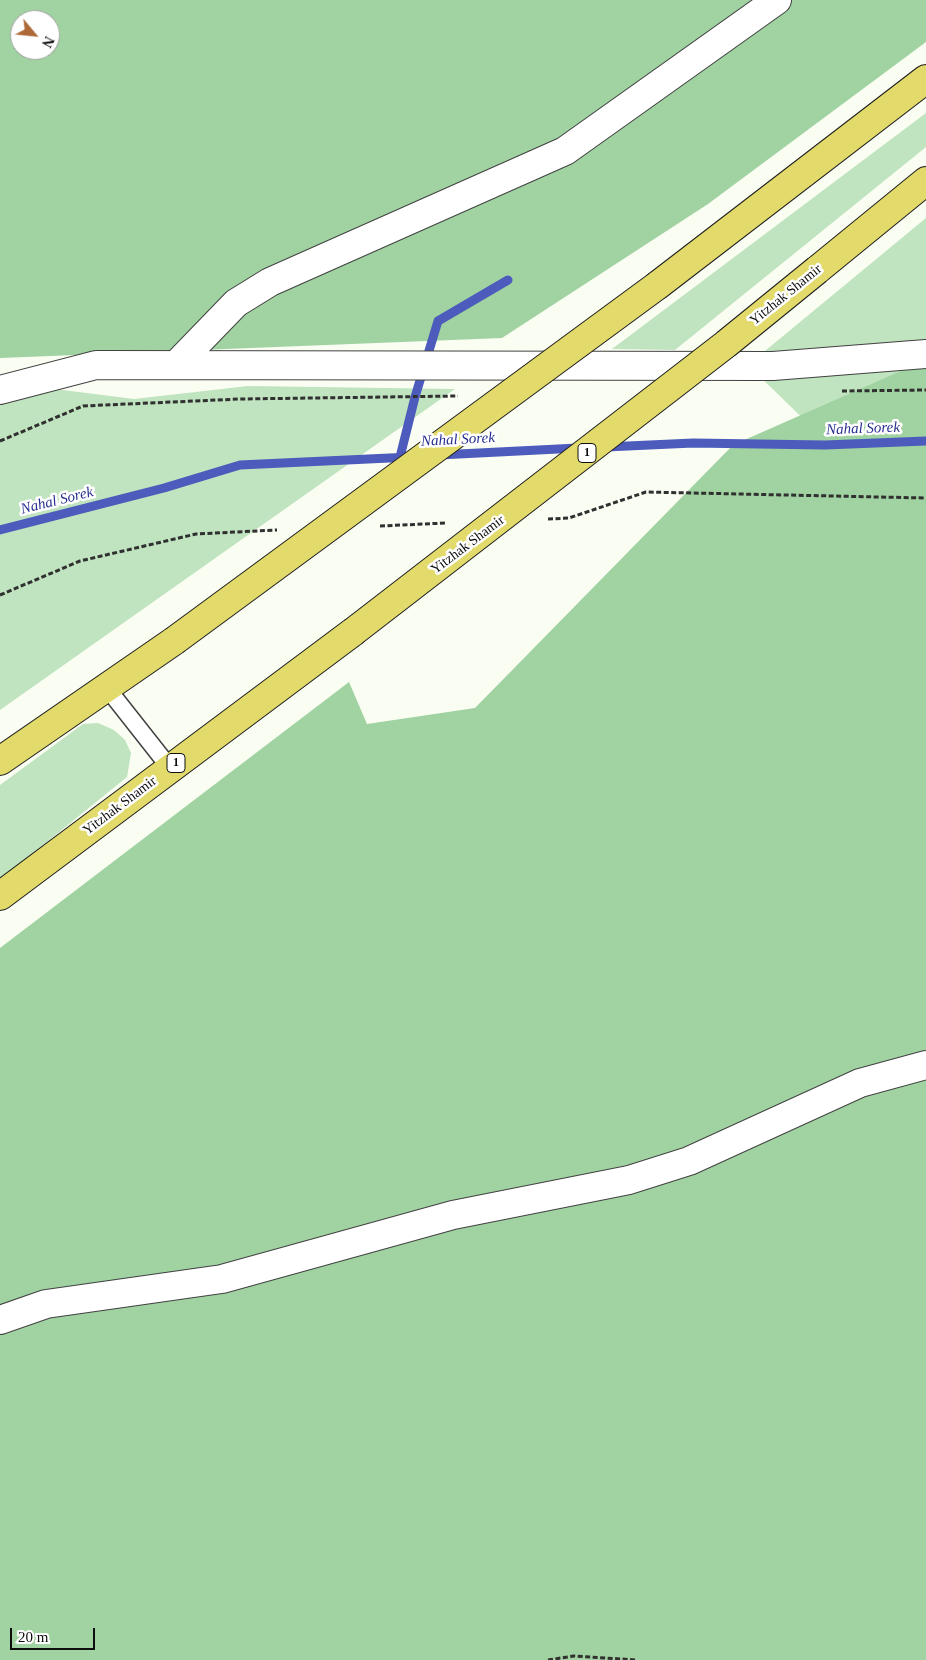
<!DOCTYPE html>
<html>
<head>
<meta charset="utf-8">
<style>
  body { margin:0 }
  #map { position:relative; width:926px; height:1660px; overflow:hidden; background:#fafdf2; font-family:"Times New Roman",serif }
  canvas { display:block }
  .north { position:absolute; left:10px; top:10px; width:50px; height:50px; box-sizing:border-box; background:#fff; border:1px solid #9f9f9f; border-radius:50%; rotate:118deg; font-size:14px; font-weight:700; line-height:20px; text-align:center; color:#0e0e0e }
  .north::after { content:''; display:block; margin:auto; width:18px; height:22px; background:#ad6a38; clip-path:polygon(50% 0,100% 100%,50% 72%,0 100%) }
  .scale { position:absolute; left:10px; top:1628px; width:85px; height:22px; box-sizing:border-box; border:2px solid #0e0e0e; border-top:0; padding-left:6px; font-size:15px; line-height:18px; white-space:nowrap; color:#0e0e0e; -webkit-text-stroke:4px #fff; paint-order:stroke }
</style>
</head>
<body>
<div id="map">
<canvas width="926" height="1660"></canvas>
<div class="north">N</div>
<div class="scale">20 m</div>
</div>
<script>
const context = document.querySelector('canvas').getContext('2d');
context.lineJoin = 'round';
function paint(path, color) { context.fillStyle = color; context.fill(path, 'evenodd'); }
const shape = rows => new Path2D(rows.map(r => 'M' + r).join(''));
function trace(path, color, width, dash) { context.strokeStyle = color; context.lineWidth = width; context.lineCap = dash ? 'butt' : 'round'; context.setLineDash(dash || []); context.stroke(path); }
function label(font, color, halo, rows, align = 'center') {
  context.font = font + ' "Times New Roman",serif'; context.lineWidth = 5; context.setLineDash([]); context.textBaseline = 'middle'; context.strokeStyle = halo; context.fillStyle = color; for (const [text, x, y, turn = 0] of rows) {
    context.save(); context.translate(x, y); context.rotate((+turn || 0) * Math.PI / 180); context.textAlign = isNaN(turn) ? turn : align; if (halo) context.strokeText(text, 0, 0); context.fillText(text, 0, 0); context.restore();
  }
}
paint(shape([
  [926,113,926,147,675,350,612,349],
  [926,218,926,390,822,437,748,365],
  [0,382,134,399,248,386,455,389,0,710],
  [98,723,114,730,125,740,131,753,127,777,0,880,0,785,83,724]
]), '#c0e4bf');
paint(shape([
  [0,0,926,0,926,42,708,204,502,338,0,358],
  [20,20,50,20,50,50,20,50],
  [926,360,926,1660,0,1660,0,948,349,682,367,724,475,708,733,445]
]), '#a0d3a1');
trace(shape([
  [606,447,693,443,825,445,926,441],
  [439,455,578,448],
  [400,457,415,397,438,321,508,280],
  [0,530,164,488,240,465,411,457]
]), '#4c5bbc', 9);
const lane = shape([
  [107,688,170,768]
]);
const street = shape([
  [176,365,236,303,270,282,565,151,777,0],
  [0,390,96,365,773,366,926,354],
  [0,1320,46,1304,222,1279,453,1215,629,1180,689,1161,860,1083,926,1065]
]);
const highway = shape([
  [817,270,926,181],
  [658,285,926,79],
  [0,761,174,641],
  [0,896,353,632]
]);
trace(lane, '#414141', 19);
trace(street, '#414141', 30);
trace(highway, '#1f1f1f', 30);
trace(shape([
  [842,391,926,390],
  [0,441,83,406,240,399,458,396],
  [548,519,569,518,646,492,926,498],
  [380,526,446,523],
  [0,595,80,561,196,534,277,530],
  [548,1660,574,1656,637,1660]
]), '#303030', 3, [5, 2.5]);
trace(lane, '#fff', 16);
trace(street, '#fff', 28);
trace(highway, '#e2da6b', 28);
const highwayBridge = shape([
  [353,632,726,344,817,270],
  [174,641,658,285]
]);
trace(highwayBridge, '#1f1f1f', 30, []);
trace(highwayBridge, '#e2da6b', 28);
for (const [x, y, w] of [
  [587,453,18],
  [176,763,18]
]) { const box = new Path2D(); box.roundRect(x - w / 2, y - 9.5, w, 19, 4); context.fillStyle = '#fff'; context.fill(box); trace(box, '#0e0e0e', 1); }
label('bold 12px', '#0e0e0e', null, [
  ["1",587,453],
  ["1",176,763]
]);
label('14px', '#0e0e0e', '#fff', [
  ["Yitzhak Shamir",786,295,-39],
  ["Yitzhak Shamir",468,545,-37],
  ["Yitzhak Shamir",120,806,-37]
]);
label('italic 15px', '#273091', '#fff', [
  ["Nahal Sorek",863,429,-2],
  ["Nahal Sorek",458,440,-3],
  ["Nahal Sorek",57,501,-14]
]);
</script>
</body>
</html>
